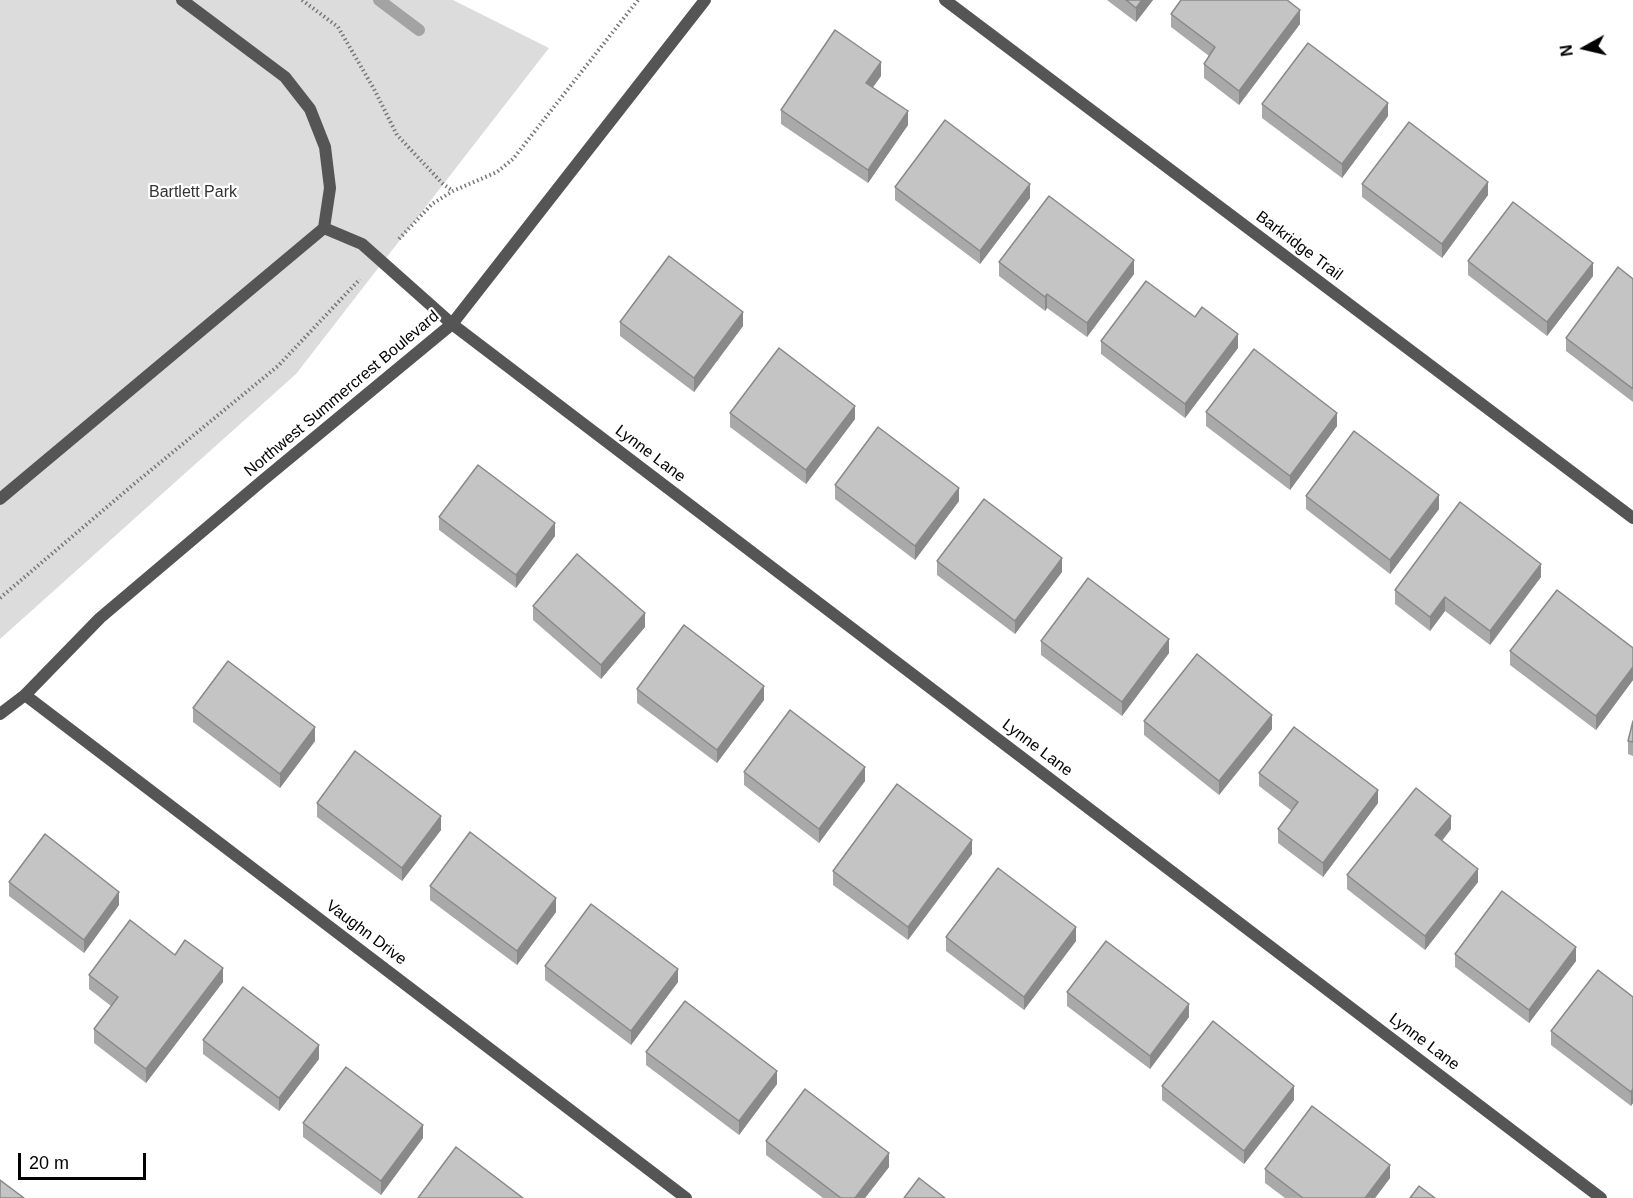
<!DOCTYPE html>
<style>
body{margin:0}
#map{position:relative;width:1633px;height:1198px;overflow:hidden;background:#fff;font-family:Arial,sans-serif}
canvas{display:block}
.north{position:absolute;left:1555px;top:18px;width:60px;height:60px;-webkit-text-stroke:4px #fff;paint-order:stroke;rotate:262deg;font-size:16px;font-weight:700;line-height:24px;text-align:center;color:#000}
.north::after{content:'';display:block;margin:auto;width:21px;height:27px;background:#000;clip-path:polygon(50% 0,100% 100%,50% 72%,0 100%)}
.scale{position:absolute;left:18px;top:1153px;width:128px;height:27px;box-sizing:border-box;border:3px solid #000;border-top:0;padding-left:8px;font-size:18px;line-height:21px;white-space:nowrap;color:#000;-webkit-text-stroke:4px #fff;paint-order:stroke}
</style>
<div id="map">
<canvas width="1633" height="1198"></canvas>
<div class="north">N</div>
<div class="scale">20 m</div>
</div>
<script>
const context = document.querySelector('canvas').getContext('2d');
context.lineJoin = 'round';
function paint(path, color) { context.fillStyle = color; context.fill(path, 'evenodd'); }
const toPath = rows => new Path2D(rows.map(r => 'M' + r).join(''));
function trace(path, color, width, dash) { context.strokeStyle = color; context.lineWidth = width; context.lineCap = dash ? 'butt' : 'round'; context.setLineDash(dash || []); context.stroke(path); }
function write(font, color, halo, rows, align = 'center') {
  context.font = font + ' Arial,sans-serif'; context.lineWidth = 4.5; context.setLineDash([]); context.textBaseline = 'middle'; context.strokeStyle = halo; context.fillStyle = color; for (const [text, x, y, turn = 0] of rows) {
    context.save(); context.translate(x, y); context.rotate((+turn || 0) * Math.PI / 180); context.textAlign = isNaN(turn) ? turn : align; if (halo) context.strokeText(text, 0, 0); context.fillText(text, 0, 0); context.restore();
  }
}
paint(toPath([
 [0,0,453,0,549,48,296,374,0,639]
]), '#dcdcdc');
trace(toPath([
 [379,0,419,30]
]), '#a3a3a3', 12);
trace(toPath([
 [302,0,338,27,374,89,397,135,443,184,453,191],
 [399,239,432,204,453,191,497,172,513,159,638,0],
 [0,598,134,484,278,366,360,279]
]), '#777', 4, [1.5, 3]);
trace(toPath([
 [324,228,362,244,452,324],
 [0,499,324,228,330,188,325,147,310,109,285,77,182,0]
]), '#555', 12);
trace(toPath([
 [945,0,1633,518],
 [452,324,1601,1198],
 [25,695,686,1198]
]), '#555', 12);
trace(toPath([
 [0,714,25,695,100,618,262,481,452,324,705,0]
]), '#555', 12);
paint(toPath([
 [1107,0,1153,0,1136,22],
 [1171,14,1300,24,1239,105,1204,78,1204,64,1209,56,1171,27],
 [881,76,873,87,908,125,868,183,781,124,781,110],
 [1262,104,1388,116,1342,178,1262,118],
 [1362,184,1488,195,1442,258,1362,197],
 [895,187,1030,198,980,264,895,200],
 [1468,261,1593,276,1547,336,1468,275],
 [999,262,1134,274,1087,337,1047,308,1045,311,999,276],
 [1633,279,1633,402,1566,351,1566,338],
 [1195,317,1238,348,1185,418,1101,354,1101,341],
 [620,322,743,326,694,392,620,336],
 [1206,412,1337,426,1290,490,1206,426],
 [730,413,855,419,806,484,730,427],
 [835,485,959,501,915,560,835,499],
 [1306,496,1439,509,1390,574,1306,509],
 [439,517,555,536,516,588,439,530],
 [937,561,1062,572,1015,634,937,575],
 [1541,577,1490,645,1445,611,1430,631,1395,604,1395,590],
 [533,606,645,627,601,679,533,620],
 [1041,641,1169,653,1122,716,1041,655],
 [1633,648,1633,680,1596,730,1510,665,1510,651],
 [637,689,764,700,717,763,637,703],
 [193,708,315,741,280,788,193,722],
 [1144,721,1272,729,1219,795,1144,735],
 [1633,721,1633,756,1628,754,1628,741],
 [744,772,865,781,819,843,744,785],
 [1259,773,1378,803,1323,877,1278,843,1278,829,1292,811,1259,786],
 [317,803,441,830,402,881,317,817],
 [1451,829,1442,841,1478,882,1425,950,1347,889,1347,875],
 [972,854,908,940,833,885,833,871],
 [9,882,119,905,84,953,9,896],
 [430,886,556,912,517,965,430,900],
 [946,937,1076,941,1024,1010,946,951],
 [1455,954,1576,961,1529,1023,1455,967],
 [175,955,223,982,146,1083,94,1043,94,1029,111,1006,89,989,89,975],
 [545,966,678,982,631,1045,545,980],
 [1067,992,1189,1017,1150,1069,1067,1006],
 [1633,997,1633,1103,1631,1106,1551,1045,1551,1031],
 [203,1040,319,1059,279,1111,203,1054],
 [646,1052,777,1084,739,1135,646,1065],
 [1162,1086,1294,1100,1244,1164,1162,1100],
 [303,1123,423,1138,381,1195,303,1137],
 [766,1141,889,1167,865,1198,823,1198,766,1155],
 [1265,1169,1390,1178,1375,1198,1285,1198,1265,1183]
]), '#a9a9a9');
paint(toPath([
 [1142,0,1153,0,1136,22,1136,8],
 [1300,10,1300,24,1239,105,1239,91],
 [881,62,881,76,866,97,866,83],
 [1388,103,1388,116,1342,178,1342,164],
 [908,111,908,125,868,183,868,170],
 [1488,182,1488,195,1442,258,1442,244],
 [1030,184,1030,198,980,264,980,251],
 [1134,260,1134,274,1087,337,1087,323],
 [1593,263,1593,276,1547,336,1547,322],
 [1047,294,1047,308,1045,311,1045,297],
 [743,312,743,326,694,392,694,378],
 [1238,334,1238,348,1185,418,1185,404],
 [855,406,855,419,806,484,806,470],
 [1337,413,1337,426,1290,490,1290,476],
 [959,488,959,501,915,560,915,546],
 [1439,495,1439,509,1390,574,1390,560],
 [555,523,555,536,516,588,516,575],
 [1062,558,1062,572,1015,634,1015,621],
 [1541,564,1541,577,1490,645,1490,631],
 [1445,597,1445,611,1430,631,1430,617],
 [645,613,645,627,601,679,601,665],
 [1169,639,1169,653,1122,716,1122,702],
 [1633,667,1633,680,1596,730,1596,716],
 [764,686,764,700,717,763,717,750],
 [1272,715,1272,729,1219,795,1219,781],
 [315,727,315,741,280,788,280,774],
 [865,767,865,781,819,843,819,829],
 [1378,790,1378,803,1323,877,1323,863],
 [441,816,441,830,402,881,402,868],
 [1451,816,1451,829,1435,849,1435,835],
 [972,840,972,854,908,940,908,927],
 [1478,869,1478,882,1425,950,1425,936],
 [119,892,119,905,84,953,84,940],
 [556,898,556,912,517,965,517,951],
 [1076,927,1076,941,1024,1010,1024,997],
 [1576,947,1576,961,1529,1023,1529,1010],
 [223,968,223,982,146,1083,146,1069],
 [678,969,678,982,631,1045,631,1031],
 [1189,1004,1189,1017,1150,1069,1150,1056],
 [319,1045,319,1059,279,1111,279,1098],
 [777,1071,777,1084,739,1135,739,1121],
 [1294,1086,1294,1100,1244,1164,1244,1151],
 [1633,1089,1633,1103,1631,1106,1631,1092],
 [423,1125,423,1138,381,1195,381,1181],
 [889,1153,889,1167,865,1198,855,1198],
 [1390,1165,1390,1178,1375,1198,1365,1198]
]), '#898989');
const building = toPath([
 [1126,0,1142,0,1136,8,1126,0],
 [1181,0,1287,0,1300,10,1239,91,1204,64,1215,47,1171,14,1181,0],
 [835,30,881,62,866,83,908,111,868,170,781,110,835,30],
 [1308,43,1388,103,1342,164,1262,104,1308,43],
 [945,120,1030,184,980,251,895,187,945,120],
 [1409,122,1488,182,1442,244,1362,184,1409,122],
 [1049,196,1134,260,1087,323,1047,294,1045,297,999,262,1049,196],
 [1513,202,1593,263,1547,322,1468,261,1513,202],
 [669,256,743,312,694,378,620,322,669,256],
 [1618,267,1633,279,1633,389,1566,338,1618,267],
 [1146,281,1195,317,1202,307,1238,334,1185,404,1101,341,1146,281],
 [779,348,855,406,806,470,730,413,779,348],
 [1254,349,1337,413,1290,476,1206,412,1254,349],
 [878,427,959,488,915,546,835,485,878,427],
 [1354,431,1439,495,1390,560,1306,496,1354,431],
 [478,465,555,523,516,575,439,517,478,465],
 [984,499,1062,558,1015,621,937,561,984,499],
 [1460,502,1541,564,1490,631,1445,597,1430,617,1395,590,1460,502],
 [577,554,645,613,601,665,533,606,577,554],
 [1088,578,1169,639,1122,702,1041,641,1088,578],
 [1557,590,1633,648,1633,667,1596,716,1510,651,1557,590],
 [684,625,764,686,717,750,637,689,684,625],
 [1197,654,1272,715,1219,781,1144,721,1197,654],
 [228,661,315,727,280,774,193,708,228,661],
 [790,710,865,767,819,829,744,772,790,710],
 [1633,721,1633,742,1628,741,1633,721],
 [1294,727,1378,790,1323,863,1278,829,1298,802,1259,773,1294,727],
 [355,751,441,816,402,868,317,803,355,751],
 [897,784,972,840,908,927,833,871,897,784],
 [1416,788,1451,816,1435,835,1478,869,1425,936,1347,875,1416,788],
 [470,832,556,898,517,951,430,886,470,832],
 [45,834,119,892,84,940,9,882,45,834],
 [998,868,1076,927,1024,997,946,937,998,868],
 [1502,891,1576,947,1529,1010,1455,954,1502,891],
 [591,904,678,969,631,1031,545,966,591,904],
 [130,920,175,955,185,940,223,968,146,1069,94,1029,118,997,89,975,130,920],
 [1106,941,1189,1004,1150,1056,1067,992,1106,941],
 [1598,970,1633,997,1633,1089,1631,1092,1551,1031,1598,970],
 [243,987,319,1045,279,1098,203,1040,243,987],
 [685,1001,777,1071,739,1121,646,1052,685,1001],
 [1213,1021,1294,1086,1244,1151,1162,1086,1213,1021],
 [346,1067,423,1125,381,1181,303,1123,346,1067],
 [805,1089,889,1153,855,1198,841,1198,766,1141,805,1089],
 [1312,1106,1390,1165,1365,1198,1303,1198,1265,1169,1312,1106],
 [456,1147,523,1198,418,1198,456,1147],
 [919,1178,945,1198,904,1198,919,1178],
 [0,1180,24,1198,0,1198,0,1180],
 [1419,1186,1435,1198,1410,1198,1419,1186]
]);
paint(building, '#c4c4c4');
trace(building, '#898989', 1.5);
write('16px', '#333', '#fff', [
 ["Bartlett Park",193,193]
]);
write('16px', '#000', '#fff', [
 ["Barkridge Trail",1299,246,37],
 ["Northwest Summercrest Boulevard",342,394,-40],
 ["Lynne Lane",650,454,37],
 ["Lynne Lane",1037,748,37],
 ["Vaughn Drive",366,933,37],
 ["Lynne Lane",1424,1042,37]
]);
</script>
